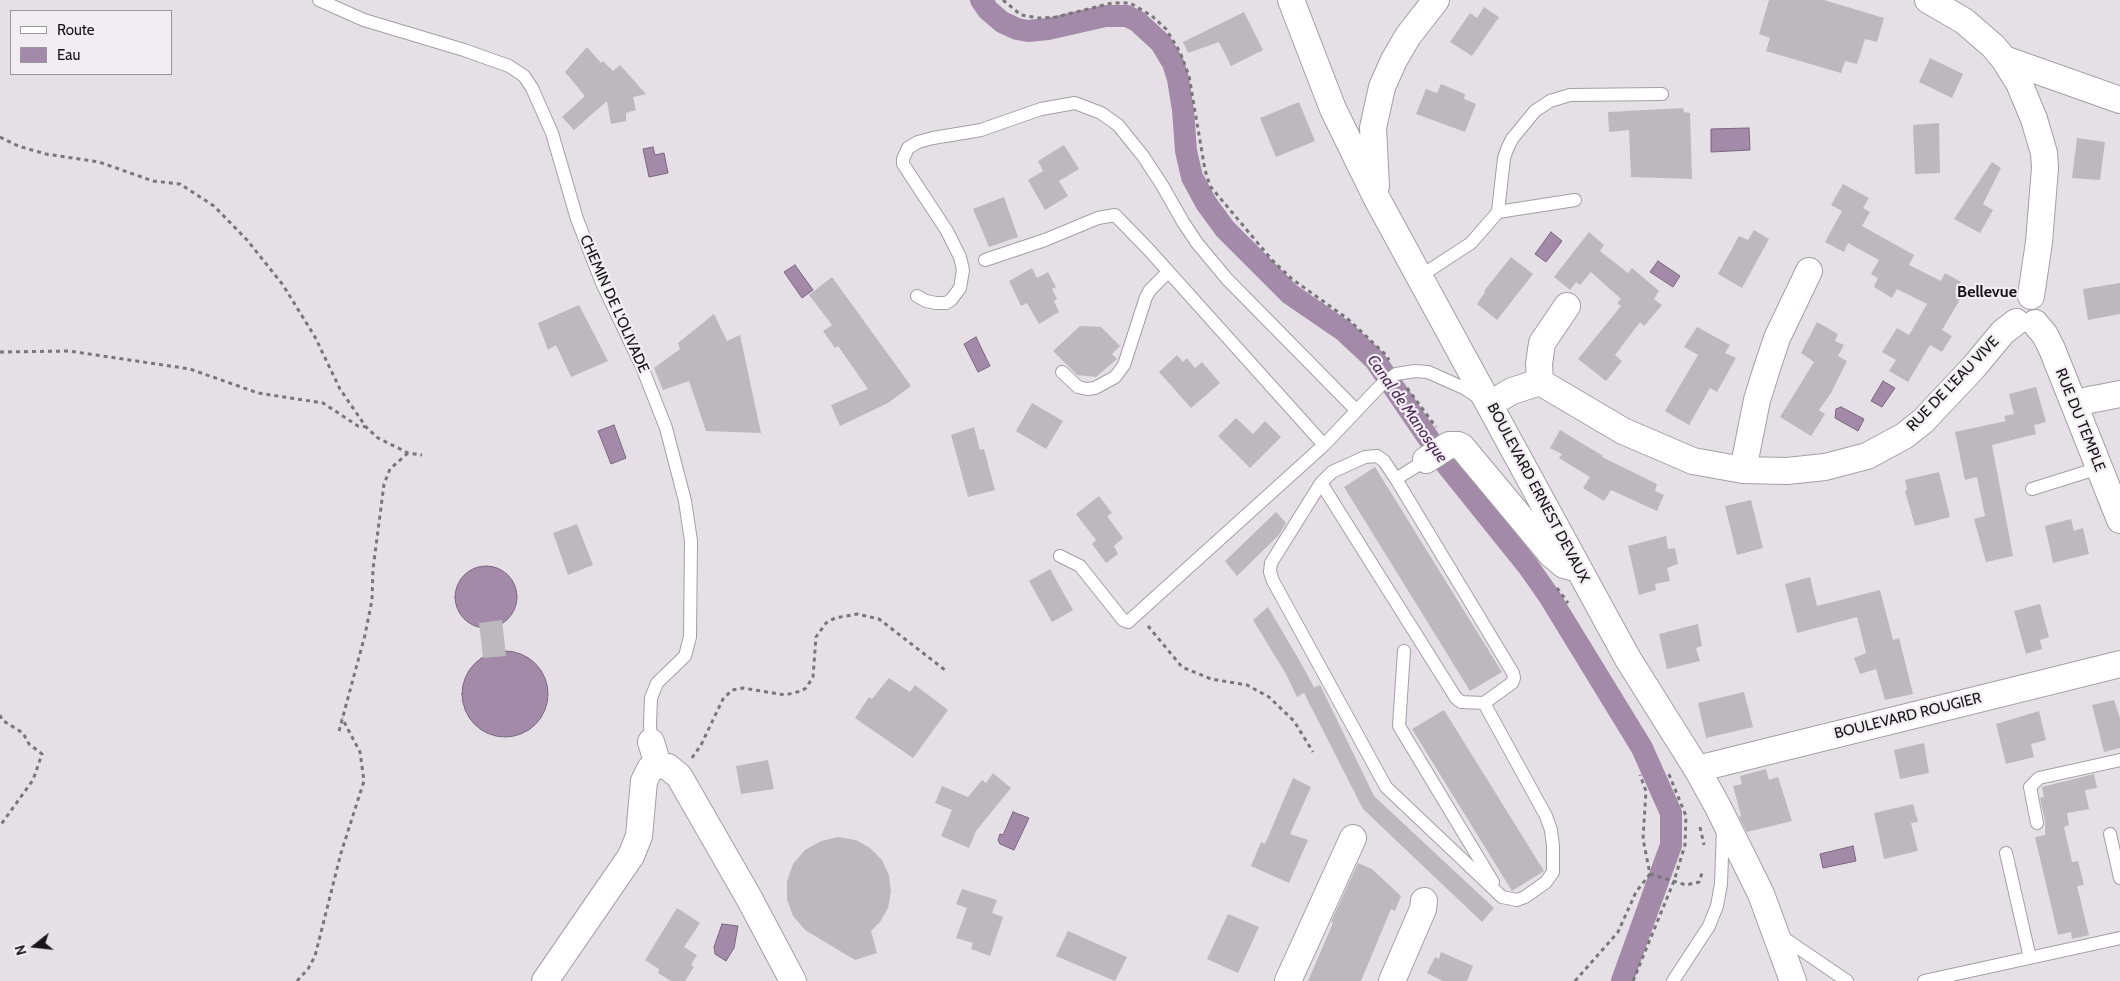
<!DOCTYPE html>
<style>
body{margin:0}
#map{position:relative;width:2120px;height:981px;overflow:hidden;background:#e5e0e6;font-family:Cabin,sans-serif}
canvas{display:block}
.legend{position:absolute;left:10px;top:10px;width:162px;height:65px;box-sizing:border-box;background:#f2edf3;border:1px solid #9a969b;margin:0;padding:6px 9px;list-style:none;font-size:15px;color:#161416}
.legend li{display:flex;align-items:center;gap:10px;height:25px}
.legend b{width:25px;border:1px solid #9a969b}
.north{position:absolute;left:10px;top:921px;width:50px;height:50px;-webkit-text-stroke:4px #f2edf3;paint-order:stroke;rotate:254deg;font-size:14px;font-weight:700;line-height:20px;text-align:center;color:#161416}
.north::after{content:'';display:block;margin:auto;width:18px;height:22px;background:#161416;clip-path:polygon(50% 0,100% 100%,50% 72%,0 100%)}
</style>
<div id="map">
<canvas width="2120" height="981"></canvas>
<ul class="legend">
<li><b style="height:6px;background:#fff"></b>Route</li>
<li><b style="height:14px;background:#a38aa9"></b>Eau</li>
</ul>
<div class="north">N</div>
</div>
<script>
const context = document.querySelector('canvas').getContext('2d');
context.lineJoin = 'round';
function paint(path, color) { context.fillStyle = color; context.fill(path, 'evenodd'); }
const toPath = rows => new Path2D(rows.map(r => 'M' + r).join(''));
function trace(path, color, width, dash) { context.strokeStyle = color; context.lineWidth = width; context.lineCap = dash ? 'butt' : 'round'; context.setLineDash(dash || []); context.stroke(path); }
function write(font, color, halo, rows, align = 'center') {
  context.font = font + ' Cabin,sans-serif'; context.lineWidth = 4.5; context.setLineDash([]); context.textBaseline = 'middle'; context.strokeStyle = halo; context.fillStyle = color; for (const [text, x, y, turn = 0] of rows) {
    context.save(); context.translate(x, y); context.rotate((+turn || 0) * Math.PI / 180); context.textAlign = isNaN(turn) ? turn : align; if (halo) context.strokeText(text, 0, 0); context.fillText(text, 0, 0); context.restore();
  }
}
const water = toPath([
 [1749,128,1750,150,1711,152,1711,129,1749,128],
 [653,147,655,155,664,153,668,173,649,177,643,149,653,147],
 [1551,232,1562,241,1546,262,1535,254,1551,232],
 [1658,261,1680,276,1673,287,1650,272,1658,261],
 [795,265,813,290,802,298,784,272,795,265],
 [976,337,990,366,978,372,964,344,976,337],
 [1883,381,1895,388,1882,407,1871,401,1883,381],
 [1841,407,1864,419,1858,431,1835,418,1836,409,1841,407],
 [614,425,626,458,611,464,598,431,614,425],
 '455 597a31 31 0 1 1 62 0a31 31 0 1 1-62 0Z',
 '462 694a43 43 0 1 1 86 0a43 43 0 1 1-86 0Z',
 [1013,812,1029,818,1014,850,1000,844,998,840,1000,834,1003,835,1013,812],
 [1853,846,1856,861,1823,868,1820,854,1853,846],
 [722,924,738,926,734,948,726,961,715,954,714,947,722,924]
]);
paint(water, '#a38aa9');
trace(water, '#79677d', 1);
trace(toPath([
 [981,0,988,10,1002,22,1017,29,1028,31,1048,29,1105,16,1127,16,1137,21,1161,43,1173,63,1178,79,1183,110,1186,151,1192,177,1206,203,1225,229,1290,294,1344,331,1375,360,1446,464,1528,566,1549,596,1642,748,1671,813,1671,845,1622,981]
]), '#a38aa9', 22);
paint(toPath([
 [1769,0,1824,0,1884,18,1877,42,1865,39,1857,64,1845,61,1841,73,1766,51,1770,38,1759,34],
 [1484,7,1499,17,1472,56,1450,42,1470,13,1477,18],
 [1244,12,1263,50,1231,66,1219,42,1188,53,1183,42],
 [587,47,601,63,603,61,613,71,620,65,646,94,633,97,636,110,626,113,626,121,611,124,607,101,574,130,562,117,585,96,565,72],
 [1930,58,1963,74,1952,98,1919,82],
 [1441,84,1465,94,1464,99,1476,104,1465,132,1416,114,1426,89,1437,93],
 [1299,102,1315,141,1276,157,1260,118],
 [1683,108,1684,112,1690,113,1692,179,1631,177,1629,130,1609,132,1608,112],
 [1939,123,1940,173,1915,174,1913,125],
 [2077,138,2105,142,2100,180,2072,178],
 [1064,145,1079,169,1059,181,1068,196,1045,210,1028,180,1043,171,1038,161],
 [1992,162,2001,168,1983,204,1993,210,1980,233,1954,219],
 [1843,184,1869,198,1863,208,1870,212,1862,226,1914,255,1909,265,1941,281,1945,273,1961,282,1955,292,1962,296,1942,330,1952,336,1942,352,1930,345,1908,382,1889,371,1896,360,1882,352,1897,328,1909,335,1927,304,1897,289,1892,298,1874,287,1878,278,1871,274,1879,260,1848,243,1844,252,1825,242,1842,211,1831,205],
 [1004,197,1018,237,989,247,973,209],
 [1754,230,1769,239,1742,288,1718,274,1739,236,1748,240],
 [1589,232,1604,245,1600,251,1628,273,1632,268,1659,291,1654,299,1662,305,1644,326,1640,322,1615,355,1622,361,1606,381,1578,359,1621,306,1617,303,1621,299,1591,272,1580,285,1576,282,1570,290,1554,277],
 [1511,257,1533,274,1497,320,1477,304,1485,292,1484,291],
 [1032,268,1037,278,1048,272,1056,287,1052,289,1057,299,1054,301,1059,312,1039,324,1027,303,1021,306,1009,281],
 [832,277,911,386,888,403,840,426,831,405,868,389,838,346,835,348,823,331,832,325,809,295],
 [2120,283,2120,314,2088,320,2083,289],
 [579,305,608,361,571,377,556,345,548,350,538,323],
 [714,314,727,341,740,335,761,433,706,431,689,381,663,390,654,368,680,349,678,343],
 [1817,322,1838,334,1835,341,1844,345,1838,356,1847,361,1831,393,1819,410,1825,414,1811,436,1780,417,1814,362,1801,353],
 [1080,326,1101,327,1120,346,1112,354,1117,359,1096,377,1077,375,1053,351],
 [1697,327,1730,345,1725,353,1736,358,1717,392,1710,388,1689,425,1665,411,1698,355,1684,347],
 [1177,355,1183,362,1187,358,1195,368,1202,362,1220,383,1191,408,1159,372],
 [2036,387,2046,422,2034,425,2036,434,1992,445,2013,556,1986,562,1974,519,1985,516,1977,477,1965,480,1955,432,2006,421,2004,416,2014,414,2009,394],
 [1032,403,1063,421,1046,449,1016,431],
 [1236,418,1253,434,1265,421,1281,437,1250,468,1218,436],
 [974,427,980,450,984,449,995,490,968,497,951,435],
 [1560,430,1603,456,1602,457,1657,484,1655,491,1664,495,1657,511,1611,490,1604,501,1583,488,1590,477,1559,458,1562,454,1550,448],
 [1375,467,1502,672,1470,691,1344,487],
 [1939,472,1950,517,1915,526,1905,491,1907,490,1905,480],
 [1099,496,1112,513,1107,516,1123,538,1114,546,1118,554,1106,563,1092,544,1096,540,1076,514],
 [1751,500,1763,548,1737,555,1725,506],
 [1276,512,1286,523,1279,535,1237,576,1225,561],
 [2071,519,2074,531,2083,528,2089,554,2053,563,2045,526],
 [577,524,593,565,568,575,553,533],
 [1666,536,1668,549,1675,548,1678,564,1667,568,1670,581,1655,584,1656,590,1639,595,1628,546],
 [1050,569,1073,610,1052,622,1029,581],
 [1810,577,1817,606,1880,590,1893,640,1899,638,1913,694,1885,700,1876,669,1860,674,1854,658,1866,653,1857,617,1797,633,1785,584],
 [2040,604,2049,637,2040,640,2042,649,2026,654,2014,611],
 [1268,607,1302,665,1314,687,1312,688,1320,685,1374,796,1494,908,1482,922,1363,809,1304,693,1297,697,1286,674,1253,620],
 [502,620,506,656,483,658,479,623],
 [1698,624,1702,646,1696,648,1700,661,1667,669,1659,634],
 [889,678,910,692,915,685,948,710,913,758,855,718,869,697,872,699],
 [1744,692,1753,727,1706,738,1698,703],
 [2114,700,2120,718,2120,748,2104,752,2092,705],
 [1444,710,1544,871,1512,891,1412,729],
 [2039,711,2046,740,2031,744,2034,757,2006,764,1996,724],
 [1924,743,1929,773,1900,779,1894,750],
 [768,760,774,789,741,794,736,766],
 [1766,769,1769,780,1778,777,1792,821,1747,832,1739,817,1741,816,1733,786,1742,784,1740,776],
 [993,773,1011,788,976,831,969,848,941,836,952,810,935,803,942,786,968,797,982,780,986,783],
 [2094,774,2097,788,2085,790,2089,809,2067,813,2069,825,2064,827,2072,862,2078,861,2084,885,2077,886,2089,935,2072,939,2071,932,2058,935,2035,837,2045,835,2045,821,2040,798,2044,797,2042,787],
 [1293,778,1311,787,1290,834,1308,840,1289,883,1251,866,1261,842,1265,844],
 [1913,804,1918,822,1911,823,1918,851,1884,859,1874,813],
 [838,837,856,840,870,848,882,860,889,875,891,891,888,908,880,922,871,931,877,953,855,960,805,930,793,916,787,899,787,881,793,864,805,850,821,841],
 [1358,863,1372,869,1401,896,1395,911,1391,909,1361,981,1308,981,1333,923,1331,922],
 [962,889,997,900,992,913,1003,917,990,956,971,949,973,943,956,938,967,908,956,904],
 [677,908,700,923,684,947,697,955,691,965,694,967,685,981,671,981,658,973,659,969,645,960],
 [1228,914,1259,927,1238,973,1207,959],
 [1068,931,1127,957,1115,981,1056,956],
 [1441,952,1473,966,1467,981,1443,981,1427,973,1435,957,1439,959]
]), '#bdb8be');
const lane = toPath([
 [319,0,364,20,464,50,509,66,524,76,532,88,552,133,577,219,602,283,642,367,666,428,685,501,691,541,690,637,685,656,657,683,651,698,650,724,651,742],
 [1498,212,1575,200],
 [985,260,1045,240,1098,218,1115,215,1149,250,1324,445],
 [1419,277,1471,243,1498,212,1504,158,1508,147,1512,139,1535,111,1550,101,1570,95,1662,94],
 [917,296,926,301,936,303,946,303,951,300,960,288,963,270,960,257,947,231,903,164,903,159,908,148,918,142,933,138,981,130,1041,109,1075,103,1101,113,1118,125,1143,156,1162,185,1183,222,1197,243,1227,279,1356,410],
 [1062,372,1078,387,1087,389,1095,388,1115,377,1124,365,1146,297,1150,290,1168,272],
 [1396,479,1384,461,1377,456,1365,457,1332,472,1321,483,1271,563,1270,572,1273,581,1386,787,1502,897,1517,900,1525,897,1546,882,1553,872,1553,846,1551,830,1546,816,1484,703,1512,683,1514,678,1513,673,1396,479,1426,460],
 [1321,483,1456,698,1461,702,1484,703],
 [2032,489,2099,468],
 [1060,556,1080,566,1123,620,1128,622,1324,445,1380,386,1396,374,1415,371,1428,372,1464,388,1479,398],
 [1404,651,1399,726,1493,882],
 [2037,823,2030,787,2039,778,2120,760],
 [2110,834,2120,878],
 [2006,853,2030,958],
 [1781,936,1847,981],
 [1673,981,1709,926,1717,906,1721,884,1723,828],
 [1924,981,2120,938]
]);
const street = toPath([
 [1291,0,1333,109,1377,199,1628,659,1697,769,1718,807,1761,894,1793,981],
 [1928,0,1964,21,1993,46,2004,59,2019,83,2034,119,2044,153,2045,168,2039,242,2031,296],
 [2004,59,2120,100],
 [1376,186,1373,128,1382,87,1394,60,1408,36,1436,0],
 [2035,323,2045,335,2052,349,2120,520],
 [1540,382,1539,364,1542,343,1567,306],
 [2074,403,2120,394],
 [1490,404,1512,391,1540,382,1623,431,1693,461,1743,470,1787,471,1825,467,1867,456,1904,436,1923,421,1973,368,2003,332,2016,322],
 [1426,460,1449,445,1458,445,1462,447,1551,554,1564,565,1575,568],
 [1743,470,1757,400,1767,368,1777,338,1809,271],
 [651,742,658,765],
 [1697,769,2120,664],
 [545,981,631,856,639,836,644,781,650,769,658,765,668,767,679,776,749,898,793,981],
 [1288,981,1353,838],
 [1392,981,1423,909,1424,901]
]);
trace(lane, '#a49fa5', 14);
trace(street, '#a49fa5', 28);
trace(toPath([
 [1003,0,1021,15,1039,18,1056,17,1112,3,1130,3,1152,16,1166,29,1180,52,1189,76,1205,170,1210,186,1272,260,1292,279,1348,319,1386,355,1389,360],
 [0,137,18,146,46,154,99,162,153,181,180,184,214,206,247,240,283,285,315,337,340,389,366,427,378,438,408,453,422,455],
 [0,352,69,351,190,369,258,393,323,403,358,426,366,427],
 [1407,388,1436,427],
 [1557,588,1568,603],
 [1148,626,1182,667,1211,679,1247,685,1269,697,1294,721,1313,752],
 [0,715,2,720,23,733,29,744,42,754,33,780,0,826],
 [339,731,365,635,372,600,373,569,384,484,390,469,408,453],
 [692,758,701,745,723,699,732,690,743,688,785,695,801,691,806,688,813,677,816,637,826,623,835,618,857,614,879,619,945,670],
 [1700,827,1704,845],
 [1650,874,1686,885,1699,882,1703,870],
 [297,981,308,969,315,956,341,853,364,781,360,752,342,718],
 [1575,981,1618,932,1636,892,1650,874,1643,839,1646,791,1640,775],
 [1633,981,1674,881,1685,845,1686,816,1668,772]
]), '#79767a', 3, [4, 4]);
trace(lane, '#fff', 12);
trace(street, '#fff', 26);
write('15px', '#161416', '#f2edf3', [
 ["CHEMIN DE L'OLIVADE",614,304,66],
 ["RUE DE L'EAU VIVE",1953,384,-46],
 ["RUE DU TEMPLE",2080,420,68],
 ["BOULEVARD ERNEST DEVAUX",1538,493,62],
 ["BOULEVARD ROUGIER",1908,716,-14]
]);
write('bold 16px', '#161416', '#f2edf3', [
 ["Bellevue",1987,292]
]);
write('italic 16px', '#4e2c57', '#f2edf3', [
 ["Canal de Manosque",1407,409,55]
]);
</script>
